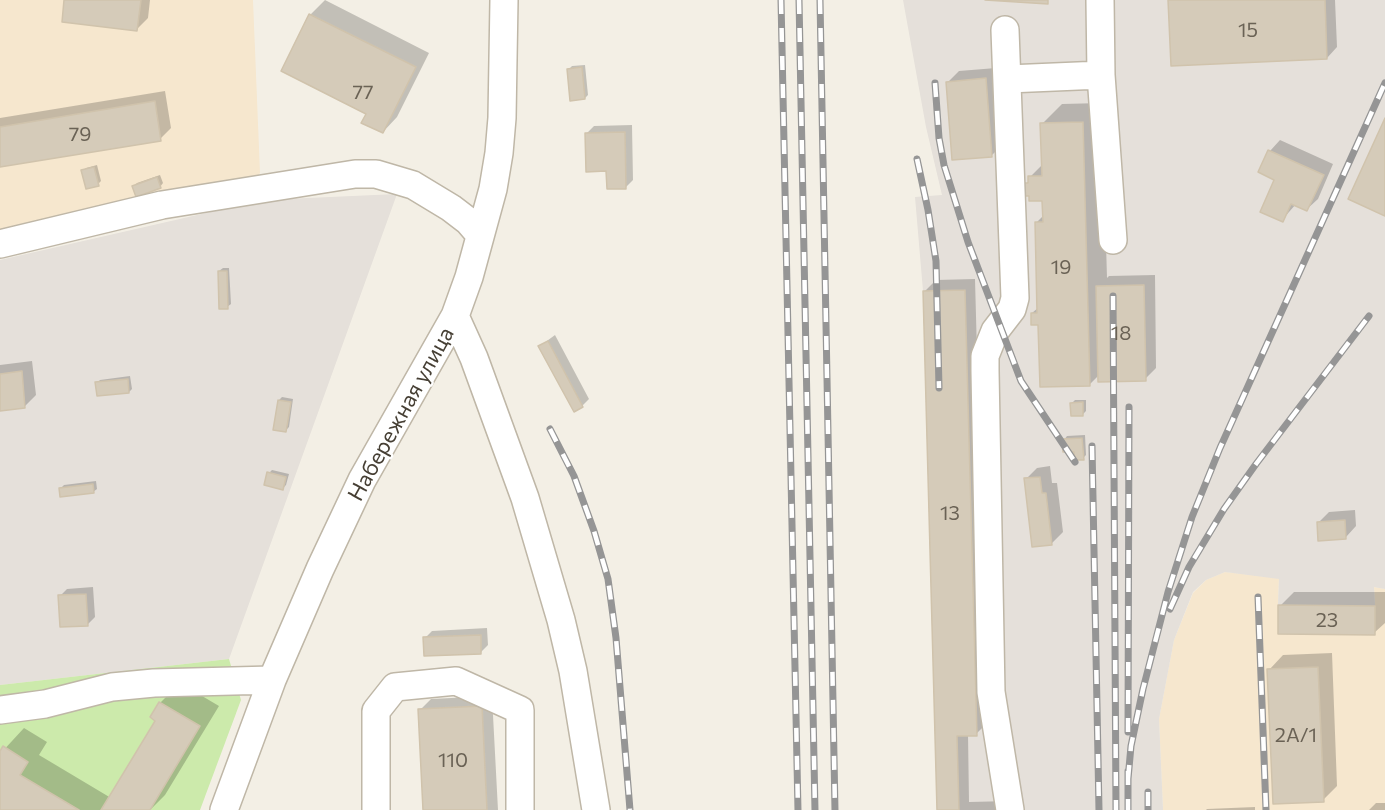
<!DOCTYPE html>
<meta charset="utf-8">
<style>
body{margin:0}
canvas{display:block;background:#f3efe5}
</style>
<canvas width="1385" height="810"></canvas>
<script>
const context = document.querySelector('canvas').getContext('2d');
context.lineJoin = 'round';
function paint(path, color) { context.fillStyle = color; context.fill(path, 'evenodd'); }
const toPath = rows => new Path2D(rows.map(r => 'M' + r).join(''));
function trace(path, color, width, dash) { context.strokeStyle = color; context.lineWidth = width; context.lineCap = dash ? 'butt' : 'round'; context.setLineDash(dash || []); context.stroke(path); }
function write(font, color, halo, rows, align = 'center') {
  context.font = font + ' Commissioner,sans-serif'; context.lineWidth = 4.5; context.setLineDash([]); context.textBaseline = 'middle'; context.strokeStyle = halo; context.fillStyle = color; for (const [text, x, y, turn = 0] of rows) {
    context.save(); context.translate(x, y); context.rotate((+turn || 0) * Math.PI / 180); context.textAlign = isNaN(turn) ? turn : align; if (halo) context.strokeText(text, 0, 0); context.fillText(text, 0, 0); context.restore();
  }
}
paint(toPath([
 [0,0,253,0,260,173,257,177,0,234],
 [1225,572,1279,578,1278,605,1375,605,1374,587,1385,589,1385,810,1163,810,1159,719,1174,640,1193,593,1206,580]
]), '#f6e7ce');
paint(toPath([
 [903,0,1385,0,1385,589,1374,587,1375,606,1278,605,1279,579,1225,572,1206,580,1193,592,1174,640,1159,719,1163,810,937,810,923,291,915,197,942,195,926,127],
 [397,194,229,659,0,685,0,260,263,200]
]), '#e5e0da');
paint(toPath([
 [229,659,241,700,200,810,0,810,0,685]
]), '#cceaab');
paint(toPath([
 [66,0,150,0,148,18,137,29],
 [325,0,429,53,397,117,383,132,368,113,283,70,310,15],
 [1169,0,1335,0,1337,47,1327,58],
 [585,65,588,95,585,98,569,69,572,66],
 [996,68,1003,144,992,155,948,82,959,71],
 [165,91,171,128,160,139,0,166,0,118],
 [1102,103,1107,278,1109,276,1155,275,1156,368,1145,379,1099,375,1089,385,1032,313,1039,307,1036,223,1044,215,1044,199,1026,184,1030,180,1030,177,1043,164,1042,124,1062,104],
 [632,125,633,180,626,187,608,170,587,133,594,126],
 [1280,140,1333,164,1318,199,1307,209,1296,204,1282,220,1276,179,1270,151],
 [97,165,101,181,98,184,83,171,86,168],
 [160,175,163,183,160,187,134,186,137,183],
 [223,268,229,268,231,304,227,307,219,271],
 [975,279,987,723,976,734,968,734,969,802,1010,801,1010,810,939,810,925,291,936,280],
 [555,335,589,399,582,406,540,346],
 [32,361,36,395,25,406,0,409,0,365],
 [130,376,132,389,129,392,97,383,100,380],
 [282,397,293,399,289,427,286,430,279,400],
 [1075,400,1086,400,1086,411,1083,414,1072,403],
 [1085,435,1086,455,1083,458,1064,440,1067,436],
 [1050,466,1052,483,1057,483,1063,532,1052,543,1026,479,1037,468],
 [272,470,289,474,286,485,283,488,269,473],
 [96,481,97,489,93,492,61,488,64,485],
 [1355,510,1356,526,1346,537,1318,523,1329,512],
 [93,587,95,617,88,624,60,596,67,589],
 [1294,592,1385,592,1385,623,1374,633,1280,606],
 [487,628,488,645,481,652,425,638,432,631],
 [1332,653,1337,786,1323,800,1269,670,1283,655],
 [180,683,219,706,165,795,150,810,0,810,0,754,24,728,47,742,39,755,111,798,157,720,152,717,160,703],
 [492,696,498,810,424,810,420,710,431,699],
 [1376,803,1385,803,1385,810,1369,810],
 [1255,807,1255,810,1206,810,1207,809]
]), '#0003');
const building = toPath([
 [64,0,141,0,137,31,62,22,64,0],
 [985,0,1048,0,1048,4,985,0],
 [1168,0,1325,0,1327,59,1171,66,1168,0],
 [309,14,416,67,383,133,361,123,366,114,281,71,309,14],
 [582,67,585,99,570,101,567,69,582,67],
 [986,78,992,157,952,160,946,82,986,78],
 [155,101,161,141,0,167,0,127,155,101],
 [1385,118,1385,216,1348,199,1385,118],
 [1083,122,1090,386,1040,387,1038,325,1031,325,1031,313,1037,313,1035,222,1043,222,1042,201,1029,201,1029,196,1024,196,1024,183,1028,183,1028,176,1042,176,1040,123,1083,122],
 [625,132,626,189,607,189,606,171,586,172,585,133,625,132],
 [1268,150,1324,175,1307,211,1291,204,1283,222,1260,212,1274,180,1258,172,1268,150],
 [94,167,99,186,86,189,81,170,94,167],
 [157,177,161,188,136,197,132,186,157,177],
 [218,271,227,271,228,309,219,309,218,271],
 [1144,285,1146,381,1098,382,1096,286,1144,285],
 [965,290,977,736,957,736,959,810,937,810,923,291,965,290],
 [548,341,583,407,574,412,538,346,548,341],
 [22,371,25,408,0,411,0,374,22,371],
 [128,379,129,393,97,396,95,382,128,379],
 [278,400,291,402,286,432,273,430,278,400],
 [1083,402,1083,416,1071,416,1070,403,1083,402],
 [1082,438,1084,460,1074,460,1074,452,1063,452,1062,439,1082,438],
 [267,472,286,477,283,490,264,485,267,472],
 [1040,477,1042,493,1046,493,1052,545,1032,547,1024,478,1040,477],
 [93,484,94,493,60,497,59,488,93,484],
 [1345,520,1346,539,1318,541,1317,522,1345,520],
 [86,594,88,626,60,627,58,595,86,594],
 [1278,605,1375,606,1375,635,1278,634,1278,605],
 [481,635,481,654,424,656,423,637,481,635],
 [1318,667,1324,802,1273,804,1267,669,1318,667],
 [159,702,200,726,150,810,101,810,155,721,150,717,159,702],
 [482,706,487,810,423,810,418,709,482,706],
 [3,746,28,762,20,775,79,810,0,810,0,751,3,746]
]);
paint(building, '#d5cbb9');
trace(building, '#d0c3ac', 1.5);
const minor = toPath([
 [1100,0,1101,75,1113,240],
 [1005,30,1015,298,1012,309,995,331,985,356,985,371,991,692,1010,810],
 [1008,79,1101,75],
 [0,244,162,205,355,174,376,174,413,185,451,208,468,221,480,235],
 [455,316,474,358,525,498,561,620,573,671,596,810],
 [0,710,45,704,112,687,154,683,272,680],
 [224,810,272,680,320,569,362,480,455,316,469,277,493,189,499,153,502,118,504,0],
 [376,810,376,711,395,687,456,681,520,710,520,810]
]);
trace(minor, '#bfb7a7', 30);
trace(minor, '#fff', 27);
const rail = toPath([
 [781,0,798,810],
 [799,0,815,810],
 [820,0,835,810],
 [935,83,939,138,944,165,968,242,1021,381,1075,462],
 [917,159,928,210,936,261,939,388],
 [1113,296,1116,810],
 [550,429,574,476,594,531,608,579,616,638,630,810],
 [1092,446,1099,810],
 [1258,597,1266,810],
 [1170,609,1189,567,1224,509,1256,464,1369,316],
 [1128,732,1129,407],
 [1128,771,1128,810],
 [1128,779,1131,746,1143,689,1168,592,1192,517,1220,448,1385,83],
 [1148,792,1148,810]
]);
trace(rail, '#959595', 7);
trace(rail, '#fff', 4.5, [14]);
write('20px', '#6a6255', null, [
 ["15",1248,30],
 ["77",363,92],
 ["79",80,134],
 ["19",1061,267],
 ["18",1121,333],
 ["13",950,513],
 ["23",1327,620],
 ["2А/1",1296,735],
 ["110",453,760]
]);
write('22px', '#463f34', '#fff', [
 ["Набережная улица",401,414,-61]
]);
</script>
